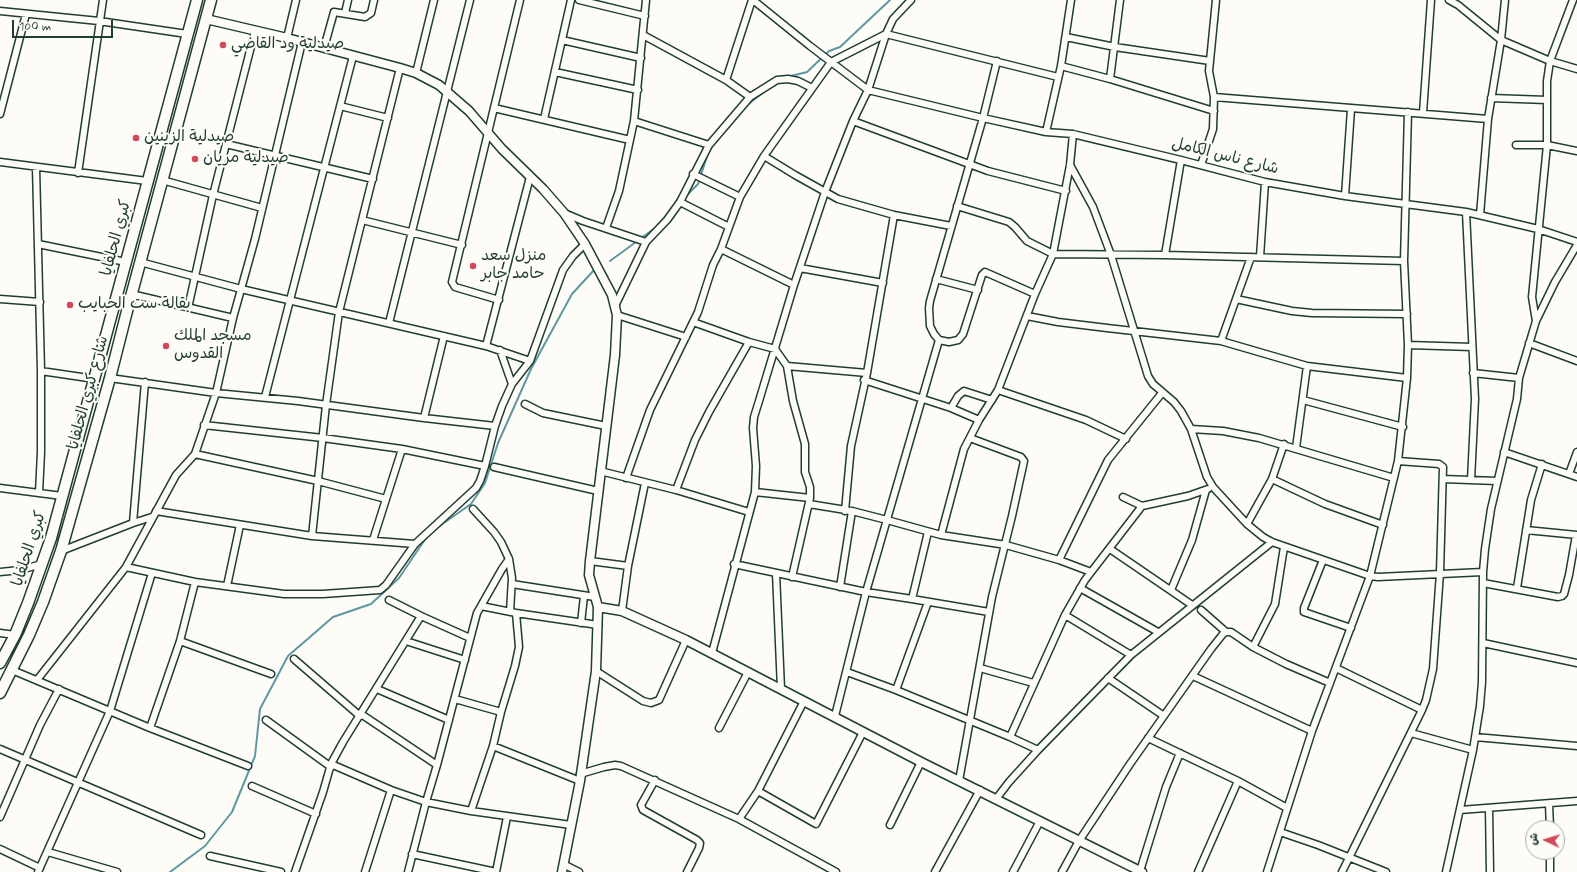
<!DOCTYPE html>
<meta charset="utf-8">
<style>
body{margin:0}
#map{position:relative;width:1577px;height:872px;overflow:hidden;background:#fdfcf7;font-family:Mynerve,"Playpen Sans Arabic",sans-serif}
canvas{display:block}
.north{position:absolute;left:1525px;top:820px;width:40px;height:40px;box-sizing:border-box;background:#fdfcf7;border:1px solid #a4b0a9;border-radius:50%;rotate:274deg;font-size:11px;font-weight:700;line-height:16px;text-align:center;color:#1f3d34}
.north::after{content:'';display:block;margin:auto;width:14px;height:18px;background:#d1495b;clip-path:polygon(50% 0,100% 100%,50% 72%,0 100%)}
.scale{position:absolute;left:12px;top:20px;width:101px;height:18px;box-sizing:border-box;border:2px solid #1f3d34;border-top:0;padding-left:5px;font-size:12px;line-height:14px;white-space:nowrap;color:#1f3d34;-webkit-text-stroke:3px #fdfcf7;paint-order:stroke}
</style>
<div id="map">
<canvas width="1577" height="872"></canvas>
<div class="north">ش</div>
<div class="scale">100 m</div>
</div>
<script>
const context = document.querySelector('canvas').getContext('2d');
context.lineJoin = 'round';
const toPath = rows => new Path2D(rows.map(r => 'M' + r).join(''));
function trace(path, color, width, dash) { context.strokeStyle = color; context.lineWidth = width; context.lineCap = dash ? 'butt' : 'round'; context.setLineDash(dash || []); context.stroke(path); }
function write(font, color, halo, rows, align = 'center') {
  context.font = font + ' Mynerve,"Playpen Sans Arabic",sans-serif'; context.lineWidth = 4; context.setLineDash([]); context.textBaseline = 'middle'; context.strokeStyle = halo; context.fillStyle = color; for (const [text, x, y, turn = 0] of rows) {
    context.save(); context.translate(x, y); context.rotate((+turn || 0) * Math.PI / 180); context.textAlign = isNaN(turn) ? turn : align; if (halo) context.strokeText(text, 0, 0); context.fillText(text, 0, 0); context.restore();
  }
}
trace(toPath([
 [787,77,807,72,829,51,840,47,890,0],
 [746,106,765,91],
 [685,197,698,184,709,150],
 [610,261,655,228,665,217],
 [438,527,471,504,485,483,498,443,531,369,572,294,595,269],
 [170,872,205,846,232,812,255,756,260,709,288,656,333,617,371,604,399,578,428,535]
]), '#5e999f', 2);
const minor = toPath([
 [579,0,645,16],
 [753,0,810,46,868,90,983,118,1046,132,1073,134,1181,160,1265,182,1345,196,1466,212,1538,229,1577,242],
 [1449,0,1458,5,1501,40,1550,61,1577,69],
 [0,11,99,21,187,34],
 [345,13,348,0],
 [643,35,726,80,750,97],
 [1066,37,1115,47,1210,61],
 [287,38,296,0],
 [562,40,641,58],
 [324,48,334,12,365,17,371,13,374,0],
 [997,61,983,118,930,301,929,308,930,326,934,334,939,340,949,342,958,340,963,334,982,275,985,272,1035,294],
 [1061,66,1110,79,1214,111],
 [555,72,638,90],
 [416,73,434,0],
 [1110,79,1120,0],
 [726,80,752,0],
 [1214,97,1488,119],
 [1491,98,1547,100],
 [340,106,388,118],
 [494,108,630,140],
 [1423,113,1431,0],
 [0,114,26,14],
 [544,119,571,0],
 [634,121,709,145],
 [853,121,988,171,1066,191],
 [1046,132,1061,66,1071,0],
 [226,144,373,179],
 [1516,145,1547,145,1577,151],
 [764,156,795,175,838,199,894,215,951,226],
 [0,162,147,181],
 [1070,165,1093,207,1111,255,1148,376,1153,384,1174,402,1181,411,1191,429,1207,477,1213,487,1247,524,1263,537,1272,542,1370,576,1378,577,1483,572],
 [1201,165,1213,129,1214,97,1209,71,1216,0],
 [36,167,41,371,41,452,39,493,62,496],
 [78,173,103,0],
 [693,174,740,197],
 [162,180,262,208],
 [1345,196,1351,109],
 [680,202,729,227],
 [957,206,1009,222,1015,227,1027,241,1053,254,1165,255,1404,261],
 [1466,212,1475,399,1471,480],
 [564,213,583,221,646,242],
 [1480,215,1488,119,1501,40,1505,0],
 [362,220,462,245],
 [606,228,619,191,634,121,646,0],
 [38,244,126,262],
 [721,249,794,285],
 [1165,255,1181,160],
 [1260,257,1265,182],
 [140,262,241,289,486,346,530,361],
 [800,268,883,283],
 [936,279,978,290],
 [131,294,233,318],
 [0,299,40,302],
 [1236,299,1292,311,1312,313,1407,314],
 [499,300,455,287,452,282,520,0],
 [616,304,646,242,667,220,680,202,709,145,750,97,777,80,788,79,798,81,812,88],
 [188,308,213,195,255,31],
 [617,315,686,337],
 [1027,316,1058,322,1107,328,1221,341,1307,366,1407,378],
 [1536,321,1532,297,1547,145,1547,81,1550,61,1573,0],
 [693,322,749,342,775,349,787,366,793,401,805,444,805,472,810,487,810,498,792,577],
 [389,323,470,0],
 [1221,341,1251,257],
 [1529,343,1577,361],
 [1408,345,1472,347],
 [486,346,530,177],
 [500,350,512,384],
 [787,366,867,373],
 [41,371,95,379],
 [1473,373,1519,378],
 [110,378,216,393,298,401,424,418,495,426],
 [864,380,951,408,979,420],
 [998,390,1086,420,1126,439],
 [265,397,353,56],
 [1303,400,1403,427],
 [525,404,543,413,606,426],
 [951,408,958,396,964,391,992,400],
 [424,418,444,336],
 [204,425,323,438,402,449,373,540],
 [1191,429,1223,431,1259,438,1394,478],
 [1296,448,1307,366],
 [402,449,485,466],
 [1504,452,1577,477],
 [195,454,318,481,386,499],
 [494,467,598,491],
 [600,471,676,490,749,512],
 [1569,474,1577,452],
 [626,478,650,410,698,312,713,265,721,249,740,197,764,156,831,62,886,34,1058,77],
 [1272,479,1325,504,1383,525],
 [1443,479,1497,481],
 [0,488,39,493],
 [676,490,695,440,709,412,749,342],
 [755,492,810,498],
 [1123,497,1142,506,1188,496,1208,489],
 [809,504,852,511,887,520,941,535,1006,545,1059,560,1091,572],
 [473,509,494,532,501,542,509,559,512,578,510,612],
 [156,511,312,536,415,544],
 [845,511,851,446,867,373,894,215],
 [133,523,145,382],
 [1247,524,1272,479,1284,444],
 [1526,530,1577,535],
 [941,535,964,449,979,420,998,390,1035,294,1053,254,1070,165,1073,134],
 [312,536,326,405,339,312,400,68],
 [1110,549,1192,605],
 [61,551,133,523,152,517],
 [1059,560,1108,460,1162,393],
 [1323,560,1304,608,1304,612,1351,628],
 [590,561,628,566],
 [734,564,866,592,912,599,989,612],
 [126,567,195,582,284,594,323,594,380,590,386,585,415,544,476,488,480,481,485,466,495,426,502,406,512,384,530,361,563,270,573,256,585,244],
 [0,572,20,570,42,564],
 [776,573,781,689],
 [1483,583,1558,597,1562,596,1564,594,1569,575,1576,535],
 [512,584,595,597],
 [227,586,240,525],
 [840,587,852,511],
 [1080,588,1158,632],
 [1517,588,1531,500,1542,464],
 [1171,590,1192,540,1206,490],
 [912,599,928,532],
 [389,600,421,616,470,638],
 [481,606,502,569,509,559],
 [1201,610,1226,632,1231,632,1253,647,1286,664,1330,683],
 [622,611,628,566,645,483],
 [1065,615,1131,655],
 [581,623,584,596],
 [0,633,15,635],
 [180,641,271,674],
 [406,641,465,660],
 [1483,643,1577,663],
 [1253,647,1275,604,1284,547],
 [712,653,755,492,756,466,753,428,754,417,759,401,794,285,825,192,853,121,868,90,886,34,893,19,911,0],
 [294,659,360,716],
 [980,668,1033,683],
 [1336,668,1422,710],
 [12,670,150,728,248,766],
 [596,671,643,701,651,703,659,700,686,640],
 [847,672,896,690,1010,737,1038,750],
 [1193,676,1312,731],
 [1108,678,1164,716],
 [37,680,126,567,176,475,195,454,216,393,233,318,255,239,302,42],
 [377,689,449,720],
 [896,690,928,602],
 [455,699,501,712],
 [804,701,758,791,816,824,863,732],
 [361,714,437,765],
 [835,716,866,592,939,340],
 [266,720,331,767],
 [150,728,180,641,195,582],
 [719,728,748,672],
 [1411,733,1473,750],
 [1010,737,1065,615,1085,580,1142,506],
 [1475,737,1577,746],
 [1148,738,1238,781,1287,808],
 [493,746,580,781],
 [0,749,201,835],
 [331,764,391,790,426,802,471,811,571,825],
 [580,774,604,767,615,765,621,766,739,819,836,872],
 [655,780,641,805,643,810,697,840,700,843,699,848,687,872],
 [959,781,992,597,1012,516,1024,461,1021,457,970,438],
 [252,786,316,814],
 [996,799,1009,782,1038,750,1131,655,1272,542],
 [1549,804,1550,828],
 [1489,808,1490,872],
 [1460,810,1577,801],
 [471,811,493,746,501,712,515,666,519,647,516,613],
 [0,817,40,725,59,689],
 [739,819,758,791],
 [890,825,921,762],
 [1280,832,1318,845,1386,872],
 [0,849,40,868],
 [48,852,117,872],
 [1550,852,1550,872],
 [412,854,496,872],
 [210,856,281,872],
 [563,864,579,872],
 [1140,871,1166,787,1180,753],
 [38,872,110,711,152,573],
 [295,872,323,792,331,764,343,742,421,616],
 [365,872,391,790],
 [408,872,426,802,437,765,477,613,481,606,516,613,598,625],
 [496,872,507,817],
 [935,872,980,790],
 [1013,872,1040,821],
 [1062,872,1079,841,1130,764,1211,649,1223,634,1226,632],
 [1198,872,1238,781],
 [1267,872,1312,731,1370,576,1398,461,1407,378,1408,345,1404,261,1408,112],
 [1342,872,1422,710,1426,700,1433,669,1440,573,1443,467,1439,464,1398,461],
 [1446,872,1473,750,1480,706,1482,682,1483,572,1485,549,1491,509,1517,399,1519,378,1536,321,1555,282,1577,245]
]);
const tertiary = toPath([
 [206,19,287,38,400,68,416,73,439,85,469,111,502,149,543,189,564,213,585,244,612,295,617,315,615,355,590,561,589,575,598,607,596,671,580,781,562,872],
 [598,607,622,611,686,640,921,762,1142,872]
]);
const primary = toPath([
 [0,663,15,635,28,603,51,538,197,0],
 [0,693,29,635,43,602,61,551,110,378,126,315,211,0]
]);
trace(minor, '#1f3d34', 9);
trace(tertiary, '#1f3d34', 11);
trace(primary, '#1f3d34', 13);
trace(minor, '#fdfcf7', 6);
trace(tertiary, '#fdfcf7', 8);
trace(primary, '#fdfcf7', 10);
for (const [x, y, r, color] of [
 [223,45,4,"#d1495b"],
 [136,138,4,"#d1495b"],
 [195,159,4,"#d1495b"],
 [473,266,4,"#d1495b"],
 [70,305,4,"#d1495b"],
 [166,346,4,"#d1495b"]
]) { const dot = new Path2D(); dot.arc(x, y, r, 0, 2 * Math.PI); context.fillStyle = color; context.fill(dot); trace(dot, '#fdfcf7', 1.5); }
write('16px', '#1f3d34', '#fdfcf7', [
 ["صيدلية ود القاضي",231,45],
 ["صيدلية الزينين",144,138],
 ["صيدلية مريان",203,159],
 ["منزل سعد",481,257],
 ["حامد جابر",481,275],
 ["بقالة ست الحبايب",78,305],
 ["مسجد الملك",174,337],
 ["القدوس",174,355]
], 'left');
write('16px', '#1f3d34', '#fdfcf7', [
 ["شارع ناس الكامل",1225,157,14],
 ["كبري الحلفايا",117,238,-75],
 ["شارع كبري الحلفايا",89,393,-75],
 ["كبري الحلفايا",30,549,-72]
]);
</script>
